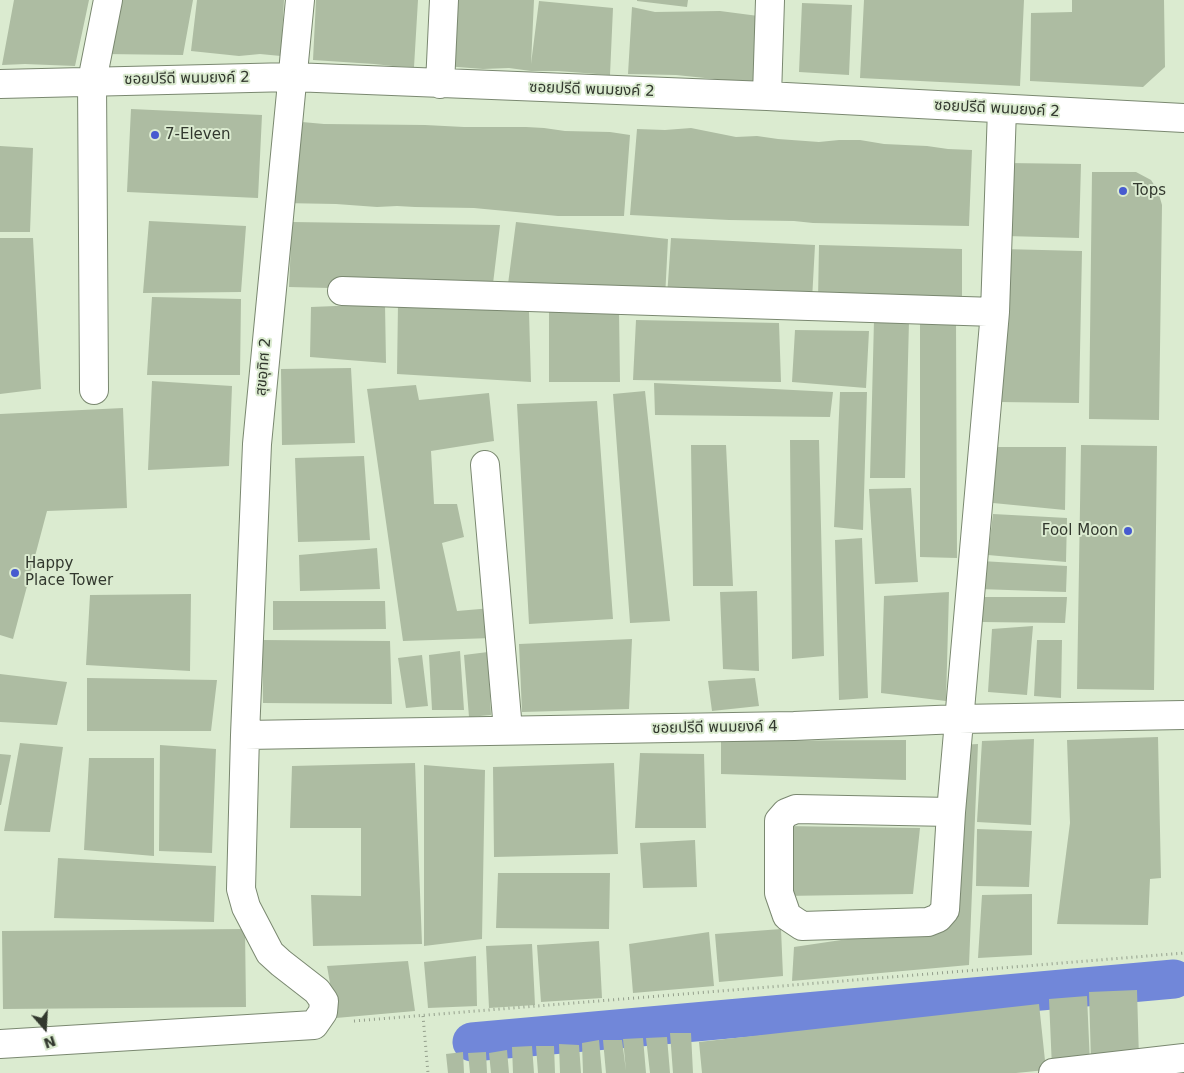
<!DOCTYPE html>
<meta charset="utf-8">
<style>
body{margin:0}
#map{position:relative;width:1184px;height:1073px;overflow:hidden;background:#dbebd0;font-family:"DejaVu Sans",sans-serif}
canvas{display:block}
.north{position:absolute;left:20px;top:1003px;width:50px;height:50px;-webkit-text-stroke:4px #dbebd0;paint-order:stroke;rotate:161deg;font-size:14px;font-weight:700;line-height:20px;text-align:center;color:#32382e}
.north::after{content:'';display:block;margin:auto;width:18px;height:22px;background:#32382e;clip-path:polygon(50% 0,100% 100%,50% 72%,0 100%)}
</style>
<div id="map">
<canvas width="1184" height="1073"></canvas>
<div class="north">N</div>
</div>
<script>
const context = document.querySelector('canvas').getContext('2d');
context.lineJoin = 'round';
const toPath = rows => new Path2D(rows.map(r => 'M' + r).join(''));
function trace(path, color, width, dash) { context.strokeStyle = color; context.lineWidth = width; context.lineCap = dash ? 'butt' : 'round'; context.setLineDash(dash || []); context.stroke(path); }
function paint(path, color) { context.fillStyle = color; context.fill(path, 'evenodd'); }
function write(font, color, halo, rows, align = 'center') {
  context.font = font + ' "DejaVu Sans","Noto Sans Thai",sans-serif'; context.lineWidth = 4; context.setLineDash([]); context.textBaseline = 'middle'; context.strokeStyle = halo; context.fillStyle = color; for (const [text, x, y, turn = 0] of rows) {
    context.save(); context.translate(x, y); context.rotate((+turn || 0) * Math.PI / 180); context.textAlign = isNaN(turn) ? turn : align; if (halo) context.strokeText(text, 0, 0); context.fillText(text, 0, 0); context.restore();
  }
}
trace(toPath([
 [472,1042,1174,979]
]), '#7187d9', 39);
paint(toPath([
 [14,0,89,0,75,66,25,64,2,65],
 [116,0,193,0,183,55,104,54],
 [197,0,284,0,281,56,260,54,239,56,191,51],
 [316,0,418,0,414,67,393,66,374,64,313,60],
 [449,0,534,0,531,64,539,1,613,8,610,75,558,71,531,71,509,68,483,69,445,66],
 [637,0,688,0,687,7,637,1],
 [864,0,1024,0,1020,86,860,78],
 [1072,0,1164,0,1165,67,1143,87,1030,81,1031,13,1072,12],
 [802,3,852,5,849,75,799,72],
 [632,7,655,12,720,11,766,17,763,84,676,75,628,74],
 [131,109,262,115,258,198,127,192],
 [291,121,324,124,425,125,464,127,526,127,544,128,565,131,610,132,630,135,624,216,558,216,474,208,415,207,397,206,377,207,336,204,282,203],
 [691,128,736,137,757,136,778,139,819,142,839,140,860,140,884,144,927,146,948,149,972,150,969,226,813,223,794,221,729,220,630,215,637,129,665,130],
 [0,146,33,148,30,232,0,232],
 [1008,163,1081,164,1079,238,1006,236],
 [1092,172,1136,172,1151,180,1158,191,1162,205,1159,420,1089,419],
 [149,221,246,226,241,292,143,293],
 [292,222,500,225,492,292,289,287],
 [516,222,668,239,665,298,507,292],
 [0,238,33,238,41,389,0,394],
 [671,238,815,245,812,300,667,297],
 [819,245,962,249,962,305,818,300],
 [1002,249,1082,251,1079,403,999,402],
 [152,297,241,299,240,375,147,375],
 [385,304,386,363,310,357,311,307],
 [398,304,529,312,531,382,397,374],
 [619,311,620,382,549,382,549,312],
 [920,319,956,320,957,558,920,557],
 [636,320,779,323,781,382,633,380],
 [874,320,909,321,905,478,870,478],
 [795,330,869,331,866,388,792,382],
 [351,368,355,443,282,445,281,369],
 [152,381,232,386,229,466,148,470],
 [654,383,833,392,830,417,655,415],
 [416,385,419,400,489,393,494,441,431,451,434,504,457,504,464,537,442,543,457,611,492,608,492,638,403,641,367,389],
 [645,391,670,621,630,623,613,394],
 [840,392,867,392,863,530,834,527],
 [597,401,613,619,529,624,517,404],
 [123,408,127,508,47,511,13,639,0,635,0,414],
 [790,440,819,440,824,656,792,659],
 [691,445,726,445,733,586,693,586],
 [1081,445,1157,446,1154,690,1077,689],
 [996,447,1066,447,1065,510,993,503],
 [364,456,370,540,298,542,295,458],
 [911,488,918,582,875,584,869,489],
 [993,514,1067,518,1066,562,988,555],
 [862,538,868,698,839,700,835,540],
 [377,548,380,589,300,591,299,555],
 [981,561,1067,566,1066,592,979,589],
 [757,591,759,671,723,669,720,592],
 [949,592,946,701,881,693,884,596],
 [191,594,190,671,86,665,90,595],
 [981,597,1067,597,1065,623,982,622],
 [273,601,385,601,386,629,273,630],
 [1033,626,1027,695,988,692,992,629],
 [632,639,629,709,522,712,519,644],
 [262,640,390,641,392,704,263,703],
 [1037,640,1062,640,1061,698,1034,696],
 [460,651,464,710,432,710,429,655],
 [488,652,491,715,469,717,464,655],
 [422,655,428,706,406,708,398,658],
 [0,674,67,682,57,725,0,722],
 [87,678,217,680,211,731,87,731],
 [755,678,759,706,712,711,708,681],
 [1158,737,1161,878,1150,879,1148,925,1057,924,1070,823,1067,740],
 [1034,739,1031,825,977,822,982,741],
 [906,740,906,780,721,774,721,741],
 [20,743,63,747,50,832,4,831],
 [978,744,969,965,792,981,794,947,949,924,959,745],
 [160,745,216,749,212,853,159,851],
 [640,753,704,754,706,828,635,828],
 [0,754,11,755,1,805,0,805],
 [89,758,154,758,154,856,84,850],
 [415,763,422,944,313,946,311,895,361,896,361,828,290,828,292,766],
 [614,763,618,854,494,857,493,767],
 [424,765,485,770,482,939,424,946],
 [784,826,920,828,913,894,783,896],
 [977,829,1032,831,1029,887,976,886],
 [695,840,697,887,643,888,640,843],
 [58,858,216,866,214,922,54,918],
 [498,873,610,873,609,929,496,928],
 [1032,894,1032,955,978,958,982,895],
 [245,929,246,1007,3,1009,2,931],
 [781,929,783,976,719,982,715,934],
 [709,932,714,986,633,993,629,944],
 [599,941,602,998,541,1002,537,945],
 [532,944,535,1005,489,1008,486,946],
 [476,956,477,1006,428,1008,424,962],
 [408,961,415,1011,336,1018,327,966],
 [1137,990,1139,1059,1091,1061,1089,992],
 [1087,996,1090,1064,1052,1068,1049,999],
 [1039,1004,1046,1070,1016,1073,702,1073,699,1042],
 [670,1033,691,1033,693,1073,673,1073],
 [667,1037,670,1073,650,1073,646,1038],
 [643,1038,646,1073,606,1073,603,1040,622,1040,626,1071,623,1039],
 [599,1040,602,1073,583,1073,582,1043],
 [559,1044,579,1045,581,1073,560,1073],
 [532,1046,534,1073,513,1073,512,1047],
 [536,1046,554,1046,555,1073,538,1073],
 [507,1050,509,1073,491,1073,489,1053],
 [463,1052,464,1073,448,1073,446,1054],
 [486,1052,487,1073,470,1073,468,1053]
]), '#adbca2');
const minor = toPath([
 [0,84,292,77,767,96,1184,118],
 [440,84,444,0],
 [767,96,770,0],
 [342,291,995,312],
 [94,390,92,81,108,0],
 [485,465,508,730],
 [245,735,794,726,959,719,1184,715],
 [951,812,945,910,938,918,928,922,802,926,787,916,779,893,779,821,786,813,796,809,951,812,995,312,1002,109],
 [0,1044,314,1025,323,1012,324,1001,317,991,281,963,270,953,246,907,241,889,245,735,257,444,300,0],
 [1053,1073,1184,1058]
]);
trace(minor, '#7a8870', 30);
trace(toPath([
 [423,1016,428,1073],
 [354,1021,1184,953]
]), '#949f8c', 3, [1, 4]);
trace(minor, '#fff', 28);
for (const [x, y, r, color] of [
 [155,135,5,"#475bd0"],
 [1123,191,5,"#475bd0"],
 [1128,531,5,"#475bd0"],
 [15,573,5,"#475bd0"]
]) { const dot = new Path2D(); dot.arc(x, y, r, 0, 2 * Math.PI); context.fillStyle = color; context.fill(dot); trace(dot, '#dbebd0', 2); }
write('15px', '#32382e', '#dbebd0', [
 ["ซอยปรีดี พนมยงค์ 2",187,79,-1],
 ["ซอยปรีดี พนมยงค์ 2",592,90,2],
 ["ซอยปรีดี พนมยงค์ 2",997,109,3],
 ["สุขอุทิศ 2",264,367,-85],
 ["ซอยปรีดี พนมยงค์ 4",715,728,-1]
]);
write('15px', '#32382e', '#dbebd0', [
 ["7-Eleven",165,135],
 ["Tops",1133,191],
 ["Fool Moon",1118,531,"right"],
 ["Happy",25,564],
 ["Place Tower",25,581]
], 'left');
</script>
